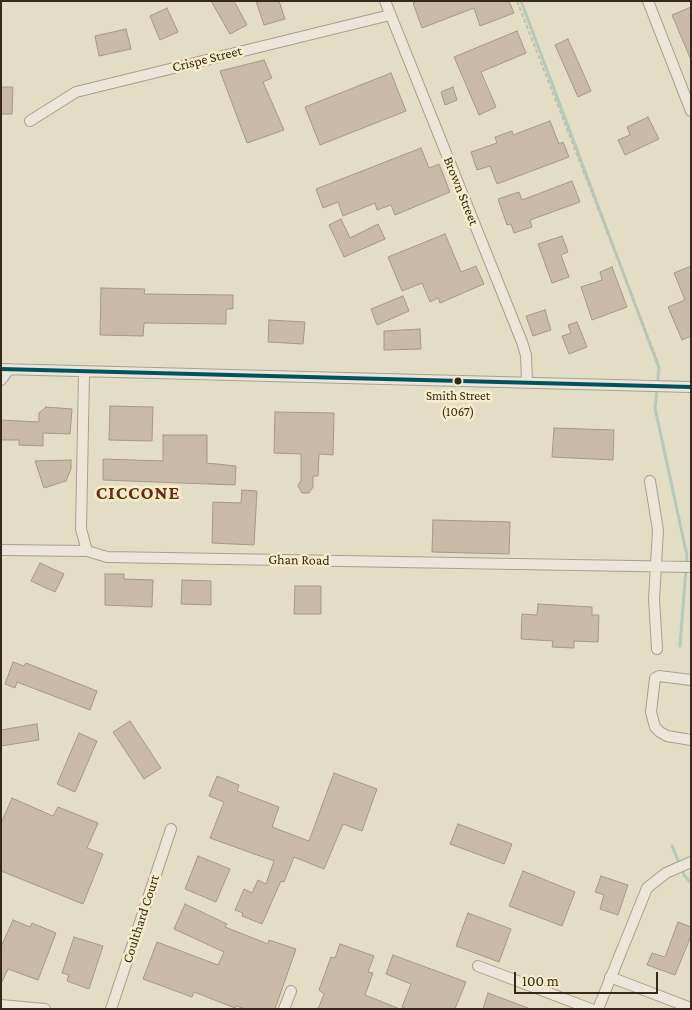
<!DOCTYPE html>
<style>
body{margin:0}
#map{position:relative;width:692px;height:1010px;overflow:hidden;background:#e4ddc6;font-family:"Crimson Pro",serif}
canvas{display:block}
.frame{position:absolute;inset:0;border:2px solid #362919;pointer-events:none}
.scale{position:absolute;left:514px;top:972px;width:144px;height:22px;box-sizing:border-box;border:2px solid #362919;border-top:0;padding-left:6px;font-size:15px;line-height:18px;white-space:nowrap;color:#362919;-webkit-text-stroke:4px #f8edc9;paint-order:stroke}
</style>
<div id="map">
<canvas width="692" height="1010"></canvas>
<div class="frame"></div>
<div class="scale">100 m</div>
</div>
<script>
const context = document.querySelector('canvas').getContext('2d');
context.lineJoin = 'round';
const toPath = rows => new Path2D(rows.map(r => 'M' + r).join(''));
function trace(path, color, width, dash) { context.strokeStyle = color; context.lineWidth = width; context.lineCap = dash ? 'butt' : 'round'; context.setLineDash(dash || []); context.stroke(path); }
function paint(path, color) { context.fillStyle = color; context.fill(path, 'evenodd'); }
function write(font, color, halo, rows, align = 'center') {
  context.font = font + ' "Crimson Pro",serif'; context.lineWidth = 5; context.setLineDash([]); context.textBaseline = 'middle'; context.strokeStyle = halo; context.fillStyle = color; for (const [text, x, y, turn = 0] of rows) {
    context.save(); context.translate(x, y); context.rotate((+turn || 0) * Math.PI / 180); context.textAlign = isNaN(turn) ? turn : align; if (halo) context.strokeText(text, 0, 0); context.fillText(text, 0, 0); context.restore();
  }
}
trace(toPath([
 [521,1,659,368,655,408,687,556,680,646],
 [672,846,684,875,691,883]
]), '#b3c9bc', 3);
const building = toPath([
 [211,1,234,1,247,25,230,34,211,1],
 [256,1,279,1,285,19,264,25,256,1],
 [418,1,509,1,514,13,480,26,474,8,422,28,413,3,418,1],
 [691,7,691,60,672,15,691,7],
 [167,8,178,32,160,40,150,16,167,8],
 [126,29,131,49,99,56,95,36,126,29],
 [517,31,526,53,481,72,496,107,479,115,454,57,517,31],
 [568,39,591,91,578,97,555,45,568,39],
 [264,60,272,78,263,82,284,130,247,143,220,71,264,60],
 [391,73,406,111,320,145,305,107,391,73],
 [1,87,13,87,12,114,1,114,1,87],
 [453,87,457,100,445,105,441,92,453,87],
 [648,117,659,139,625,155,618,140,630,135,627,127,648,117],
 [550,121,559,144,563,142,569,157,497,184,490,166,477,170,471,152,497,143,495,137,512,131,513,135,550,121],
 [421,148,429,168,439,164,450,192,395,215,391,205,377,210,375,203,343,216,338,202,323,208,316,189,421,148],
 [572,181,580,202,530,220,532,227,514,233,511,224,507,225,498,199,519,192,522,200,572,181],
 [341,219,350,238,378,224,385,239,344,257,329,225,341,219],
 [445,234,461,272,476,266,484,284,440,303,438,298,430,302,422,283,402,291,388,257,445,234],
 [562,236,568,252,561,255,569,277,552,283,538,244,562,236],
 [691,266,691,336,682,340,668,307,685,300,674,273,691,266],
 [612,267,627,307,592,320,581,287,602,280,600,272,612,267],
 [101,288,145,289,144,294,233,295,233,309,226,309,226,324,144,323,143,336,100,335,101,288],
 [403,296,409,311,377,325,371,309,403,296],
 [545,310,551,330,533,336,526,316,545,310],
 [269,320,305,322,303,344,268,342,269,320],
 [577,322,587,347,569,354,562,336,571,333,568,325,577,322],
 [420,329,421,349,384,350,384,331,420,329],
 [110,406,153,407,152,441,109,440,110,406],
 [46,407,72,409,70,434,43,433,43,446,19,445,19,440,1,440,1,420,39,422,39,413,46,407],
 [275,412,334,413,333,455,319,454,318,476,313,476,313,487,309,493,302,493,298,486,301,480,301,454,274,453,275,412],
 [554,428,614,430,613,460,552,457,554,428],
 [163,435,207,435,207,463,236,466,235,485,103,480,103,459,163,461,163,435],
 [71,460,71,469,66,481,44,488,35,461,71,460],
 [242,490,257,491,254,545,212,543,213,502,241,503,242,490],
 [433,520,510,522,509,554,432,552,433,520],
 [40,563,64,574,55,592,31,581,40,563],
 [105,574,124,574,124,579,153,580,152,607,105,605,105,574],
 [182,580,211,581,211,605,181,604,182,580],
 [295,586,321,586,321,614,294,614,295,586],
 [538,604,592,607,592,615,599,615,598,642,574,641,574,648,552,647,553,641,521,639,522,614,537,615,538,604],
 [13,662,24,666,26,663,97,691,90,710,17,682,15,688,5,684,13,662],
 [130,721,161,768,144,779,113,732,130,721],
 [37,724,39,740,1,746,1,730,37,724],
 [79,733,97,741,75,792,57,784,79,733],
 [334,773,377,789,362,831,343,824,324,869,294,857,284,882,281,881,262,924,242,916,243,913,235,910,244,889,252,893,258,880,266,884,274,861,210,838,224,802,209,796,217,776,239,785,237,791,279,807,272,827,309,841,334,773],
 [12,798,53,816,58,807,98,823,87,848,103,854,83,904,1,871,1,823,12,798],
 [458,824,512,844,504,864,450,844,458,824],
 [198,856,230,869,216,902,185,889,198,856],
 [523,871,575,892,562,926,509,906,523,871],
 [601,876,628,885,618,915,600,909,604,895,595,892,601,876],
 [185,904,227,924,225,927,268,944,269,940,296,949,275,1009,246,1009,236,1006,235,1008,194,992,192,997,143,979,157,942,218,965,224,952,174,929,185,904],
 [468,913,511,929,499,962,456,946,468,913],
 [13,920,30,927,32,923,56,933,38,980,8,969,1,984,1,947,13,920],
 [678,922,691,927,691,936,675,975,647,965,652,953,665,957,678,922],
 [74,937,103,946,89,989,67,981,69,975,62,973,74,937],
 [340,944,374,956,368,972,373,973,365,995,400,1009,318,1009,324,994,319,990,331,957,335,958,340,944],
 [393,955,466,982,455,1009,407,1009,402,1007,411,984,386,974,393,955],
 [488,993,528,1008,528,1009,483,1009,488,993]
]);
paint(building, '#c8baa7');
trace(building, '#a49786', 1);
const minor = toPath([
 [385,1,522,342,526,355,527,382],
 [648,1,691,111],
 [30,121,76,92,390,15],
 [1,369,691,387],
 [84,373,81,529,87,551,107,557,691,567],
 [1,380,9,369],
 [650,481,658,530,654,599,657,649],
 [1,550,87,551],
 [691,680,659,676,655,678,651,712,655,727,660,732,667,736,691,740],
 [478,966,591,1009],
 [610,977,691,1008],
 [1,1005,45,1009],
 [111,1009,171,829],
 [284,1009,291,991],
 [598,1009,647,888,666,873,691,862]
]);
trace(minor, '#a8a090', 12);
trace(toPath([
 [517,1,659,365]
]), '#c3beb0', 2, [4, 2.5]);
trace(minor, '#ebe6d9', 10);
trace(toPath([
 [1,369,691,387]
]), '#00535e', 4);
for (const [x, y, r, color] of [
 [458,381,4.5,"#362919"]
]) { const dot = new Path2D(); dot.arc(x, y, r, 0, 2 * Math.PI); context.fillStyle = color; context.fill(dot); trace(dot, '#f8edc9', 2); }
write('13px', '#362919', '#f8edc9', [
 ["Smith Street",458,396],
 ["(1067)",458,412]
]);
write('14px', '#362919', '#f8edc9', [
 ["Crispe Street",207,59,-14],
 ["Brown Street",461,191,68],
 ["Ghan Road",299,560,1],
 ["Coulthard Court",141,919,-72]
]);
context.letterSpacing = '1px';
write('bold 19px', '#672a15', '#f8edc9', [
 ["CICCONE",138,493]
]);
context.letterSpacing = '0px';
</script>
